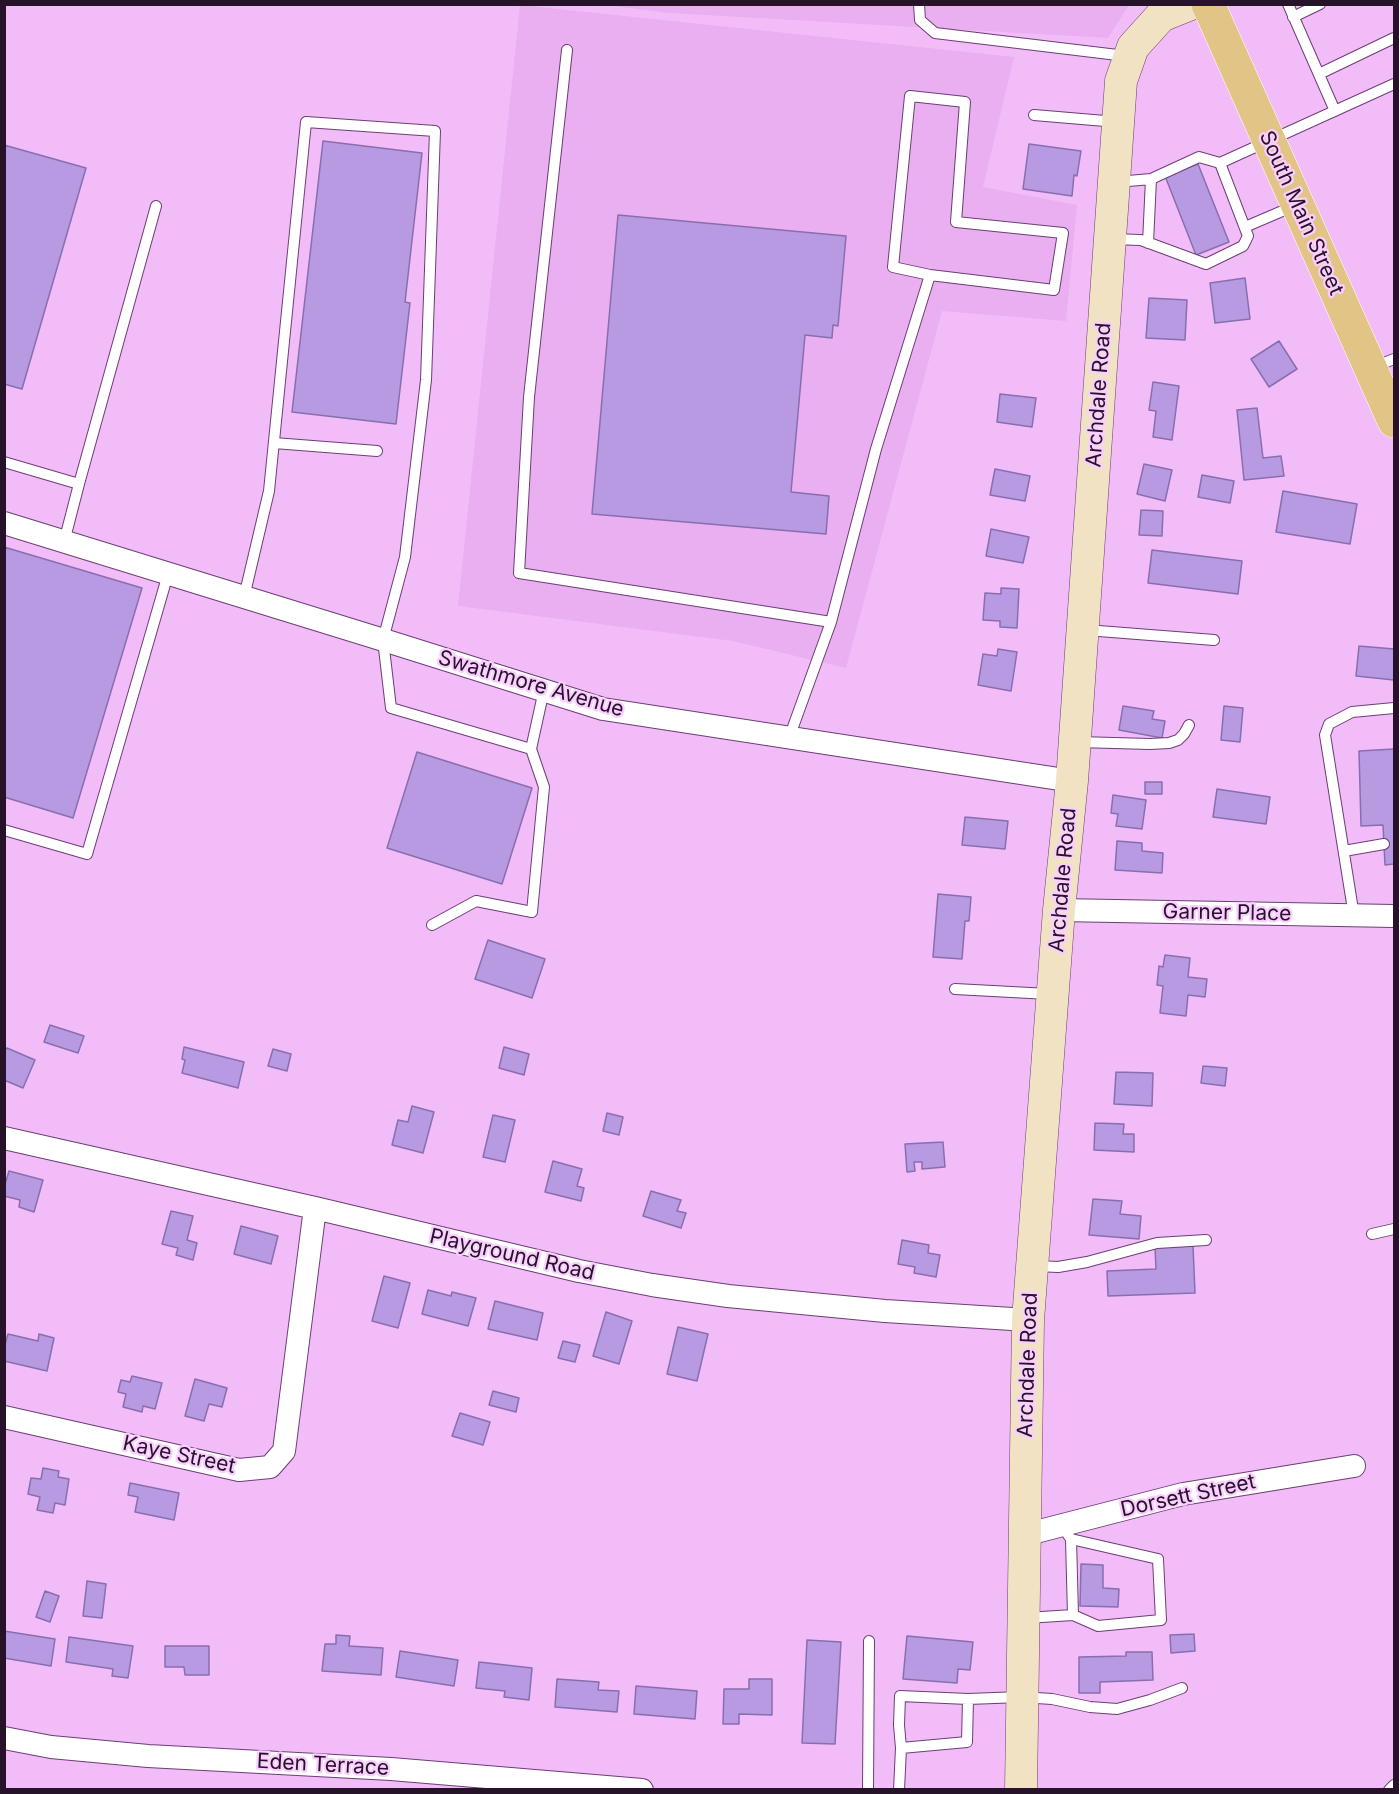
<!DOCTYPE html>
<style>
body{margin:0}
#map{position:relative;width:1399px;height:1794px;overflow:hidden;background:#f2bcf9;font-family:Inter,sans-serif}
canvas{display:block}
.frame{position:absolute;inset:0;border:6px solid #261229;pointer-events:none}
</style>
<div id="map">
<canvas width="1399" height="1794"></canvas>
<div class="frame"></div>
</div>
<script>
const context = document.querySelector('canvas').getContext('2d');
context.lineJoin = 'round';
function paint(path, color) { context.fillStyle = color; context.fill(path, 'evenodd'); }
const toPath = rows => new Path2D(rows.map(r => 'M' + r).join(''));
function trace(path, color, width, dash) { context.strokeStyle = color; context.lineWidth = width; context.lineCap = dash ? 'butt' : 'round'; context.setLineDash(dash || []); context.stroke(path); }
function write(font, color, halo, rows, align = 'center') {
  context.font = font + ' Inter,sans-serif'; context.lineWidth = 4.5; context.setLineDash([]); context.textBaseline = 'middle'; context.strokeStyle = halo; context.fillStyle = color; for (const [text, x, y, turn = 0] of rows) {
    context.save(); context.translate(x, y); context.rotate((+turn || 0) * Math.PI / 180); context.textAlign = isNaN(turn) ? turn : align; if (halo) context.strokeText(text, 0, 0); context.fillText(text, 0, 0); context.restore();
  }
}
paint(toPath([
 [520,5,1014,57,983,187,1077,205,1066,321,942,311,846,668,733,641,458,606],
 [605,5,1129,5,1108,38,670,13]
]), '#e9aff1');
const building = toPath([
 [323,141,422,153,405,302,410,303,396,424,292,412,323,141],
 [1029,144,1081,151,1077,176,1074,175,1072,196,1023,189,1029,144],
 [4,145,86,168,22,389,4,384,4,145],
 [1198,164,1229,242,1196,255,1165,176,1198,164],
 [618,215,846,236,838,326,833,325,832,338,805,335,791,492,829,496,826,534,592,514,618,215],
 [1245,278,1250,319,1215,323,1210,283,1245,278],
 [1149,298,1187,300,1185,340,1146,338,1149,298],
 [1279,341,1297,369,1269,387,1251,359,1279,341],
 [1153,382,1179,386,1172,440,1153,437,1156,411,1149,410,1153,382],
 [1000,394,1036,398,1032,427,997,422,1000,394],
 [1257,408,1263,458,1281,456,1284,476,1244,480,1237,410,1257,408],
 [1144,464,1172,470,1165,501,1137,494,1144,464],
 [995,469,1030,476,1025,501,990,495,995,469],
 [1202,475,1234,481,1230,503,1198,497,1202,475],
 [1283,491,1357,504,1350,544,1276,532,1283,491],
 [1141,510,1163,511,1162,536,1139,535,1141,510],
 [991,529,1029,537,1023,563,986,556,991,529],
 [4,547,142,588,73,818,4,797,4,547],
 [1152,550,1242,561,1238,594,1148,583,1152,550],
 [1001,588,1019,589,1017,628,1000,627,1000,621,983,620,985,593,1001,594,1001,588],
 [1359,646,1394,649,1394,680,1356,676,1359,646],
 [998,649,1017,652,1011,691,978,685,983,654,997,656,998,649],
 [1123,706,1154,711,1152,719,1165,721,1162,738,1119,730,1123,706],
 [1224,706,1243,708,1240,742,1221,740,1224,706],
 [1394,749,1394,864,1385,865,1383,825,1361,826,1359,751,1394,749],
 [417,752,532,788,502,884,387,848,417,752],
 [1145,782,1162,782,1162,794,1145,794,1145,782],
 [1217,789,1270,797,1266,824,1213,817,1217,789],
 [1113,795,1146,800,1142,829,1116,826,1118,814,1111,813,1113,795],
 [965,817,1008,821,1005,849,962,845,965,817],
 [1117,841,1142,843,1142,851,1163,853,1162,873,1115,870,1117,841],
 [938,894,971,897,969,921,965,921,962,959,933,957,938,894],
 [488,940,545,959,532,998,475,979,488,940],
 [1165,955,1190,958,1188,977,1207,979,1205,997,1188,995,1186,1016,1160,1013,1163,986,1157,985,1159,966,1163,967,1165,955],
 [50,1025,84,1036,78,1053,44,1042,50,1025],
 [184,1047,244,1062,238,1088,182,1073,185,1060,182,1059,184,1047],
 [504,1047,529,1054,524,1075,499,1068,504,1047],
 [7,1048,35,1060,23,1088,4,1080,4,1052,7,1048],
 [273,1049,291,1054,287,1071,268,1066,273,1049],
 [1203,1066,1227,1068,1225,1086,1201,1083,1203,1066],
 [1116,1072,1153,1073,1152,1106,1114,1104,1116,1072],
 [412,1106,434,1112,423,1153,392,1145,398,1120,408,1122,412,1106],
 [607,1113,623,1117,619,1135,603,1131,607,1113],
 [493,1115,515,1120,505,1162,483,1157,493,1115],
 [1095,1123,1124,1124,1123,1134,1134,1134,1134,1152,1094,1150,1095,1123],
 [943,1142,945,1167,922,1169,922,1162,914,1162,915,1171,907,1172,905,1144,943,1142],
 [553,1161,582,1169,577,1186,584,1188,581,1201,545,1192,553,1161],
 [9,1171,43,1180,34,1212,19,1207,20,1200,4,1196,4,1188,9,1171],
 [651,1191,681,1200,677,1211,686,1213,681,1228,643,1216,651,1191],
 [1093,1199,1122,1201,1120,1214,1141,1216,1139,1239,1089,1235,1093,1199],
 [171,1211,193,1216,187,1240,197,1243,193,1260,176,1255,178,1248,162,1244,171,1211],
 [241,1226,278,1236,271,1264,234,1254,241,1226],
 [902,1240,929,1245,928,1253,940,1255,936,1277,914,1273,915,1267,898,1264,902,1240],
 [1193,1246,1195,1293,1108,1296,1107,1271,1156,1269,1155,1247,1193,1246],
 [384,1276,410,1283,398,1328,372,1321,384,1276],
 [428,1290,451,1296,452,1292,476,1298,468,1326,422,1314,428,1290],
 [495,1301,543,1313,537,1340,488,1329,495,1301],
 [606,1312,632,1321,619,1364,593,1356,606,1312],
 [678,1327,708,1334,697,1381,667,1374,678,1327],
 [8,1334,38,1341,39,1334,54,1338,47,1371,4,1361,4,1348,8,1334],
 [563,1341,580,1345,575,1362,558,1358,563,1341],
 [132,1376,162,1383,155,1409,143,1406,142,1412,123,1407,126,1394,118,1392,121,1380,130,1382,132,1376],
 [195,1379,227,1388,222,1407,209,1404,204,1421,185,1416,195,1379],
 [493,1391,519,1398,516,1412,489,1405,493,1391],
 [460,1413,490,1422,483,1445,452,1436,460,1413],
 [43,1468,59,1471,58,1477,69,1479,65,1505,55,1503,53,1513,37,1510,40,1497,28,1494,31,1478,41,1479,43,1468],
 [130,1483,179,1493,174,1520,135,1512,138,1497,128,1495,130,1483],
 [1081,1564,1103,1565,1103,1588,1119,1589,1118,1607,1080,1606,1081,1564],
 [87,1581,106,1584,102,1618,83,1616,87,1581],
 [45,1591,59,1596,50,1622,36,1617,45,1591],
 [4,1631,55,1639,51,1666,4,1658,4,1631],
 [1194,1634,1195,1651,1171,1653,1170,1635,1194,1634],
 [336,1635,350,1636,349,1646,383,1648,381,1675,322,1671,325,1644,336,1644,336,1635],
 [907,1636,973,1642,970,1670,958,1669,957,1683,903,1679,907,1636],
 [69,1637,133,1646,128,1678,112,1676,113,1669,66,1662,69,1637],
 [807,1640,841,1642,835,1744,802,1743,807,1640],
 [165,1646,209,1646,209,1675,185,1675,184,1667,165,1667,165,1646],
 [400,1651,458,1660,454,1686,396,1677,400,1651],
 [1126,1652,1152,1652,1153,1680,1100,1682,1100,1693,1079,1693,1079,1657,1126,1656,1126,1652],
 [479,1662,532,1668,529,1700,504,1697,505,1691,476,1688,479,1662],
 [557,1679,599,1682,598,1690,619,1691,617,1712,555,1707,557,1679],
 [749,1679,772,1679,772,1715,739,1714,739,1724,723,1724,724,1689,749,1689,749,1679],
 [636,1686,697,1691,695,1719,634,1714,636,1686]
]);
paint(building, '#b79ae1');
trace(building, '#896eaf', 1.5);
const service = toPath([
 [919,4,920,20,935,33,1126,56],
 [1288,4,1335,111],
 [1293,17,1320,4],
 [567,50,529,397,519,573,831,622],
 [1319,74,1394,38],
 [1034,115,1117,122],
 [1220,163,1394,84],
 [1245,227,1294,206],
 [1111,239,1141,240,1206,264,1243,246,1248,236,1220,163,1199,157,1151,179,1117,182],
 [1148,243,1151,179],
 [1374,367,1394,359],
 [274,443,377,451],
 [4,462,79,484,64,542],
 [79,484,156,206],
 [244,597,269,491,306,122,435,131,426,380,405,557,383,640,391,708,531,749],
 [1086,630,1214,640],
 [789,738,831,622,876,449,930,275,1054,290,1063,233,956,222,965,102,910,96,893,267,930,275],
 [1078,742,1150,744,1169,743,1178,740,1184,734,1189,725],
 [4,830,87,854,168,574],
 [1344,851,1384,844],
 [1354,916,1325,735,1329,724,1352,712,1394,708],
 [432,925,476,901,532,912,544,787,531,749,544,690],
 [955,989,1049,994],
 [1372,1234,1394,1229],
 [1036,1266,1058,1267,1087,1262,1157,1243,1206,1240],
 [1071,1539,1158,1559,1161,1620,1098,1626,1073,1615],
 [1026,1618,1073,1615,1071,1539,1068,1535],
 [968,1699,1021,1697,1052,1699,1090,1707,1117,1709,1150,1700,1182,1688],
 [868,1790,869,1641],
 [899,1790,901,1748,899,1725,900,1696,968,1699,967,1742,901,1748],
 [1389,1790,1394,1785]
]);
const minor = toPath([
 [4,523,390,642,603,709,1072,781],
 [1059,910,1394,916],
 [4,1138,315,1208,579,1271,652,1285,728,1296,885,1311,1028,1320],
 [4,1417,239,1470,270,1467,284,1451,315,1208],
 [1024,1535,1183,1494,1354,1466],
 [4,1738,51,1747,148,1756,391,1769,642,1790]
]);
const secondary = toPath([
 [1021,1790,1028,1320,1059,910,1072,781,1121,81,1133,47,1161,16,1191,4]
]);
const primary = toPath([
 [1208,4,1394,421]
]);
trace(service, '#6c3e73', 12);
trace(minor, '#6c3e73', 24);
trace(secondary, '#6c3e73', 33);
trace(primary, '#fff', 34);
trace(service, '#fff', 10);
trace(minor, '#fff', 22);
trace(secondary, '#f0e2c3', 32);
trace(primary, '#e1c486', 33);
write('21px', '#261229', '#faceff', [
 ["South Main Street",1301,213,66],
 ["Archdale Road",1099,395,-86],
 ["Swathmore Avenue",531,684,16],
 ["Archdale Road",1063,880,-85],
 ["Garner Place",1227,913,1],
 ["Playground Road",512,1255,13],
 ["Archdale Road",1028,1365,-88],
 ["Kaye Street",179,1455,12],
 ["Dorsett Street",1188,1496,-12],
 ["Eden Terrace",323,1765,3]
]);
</script>
